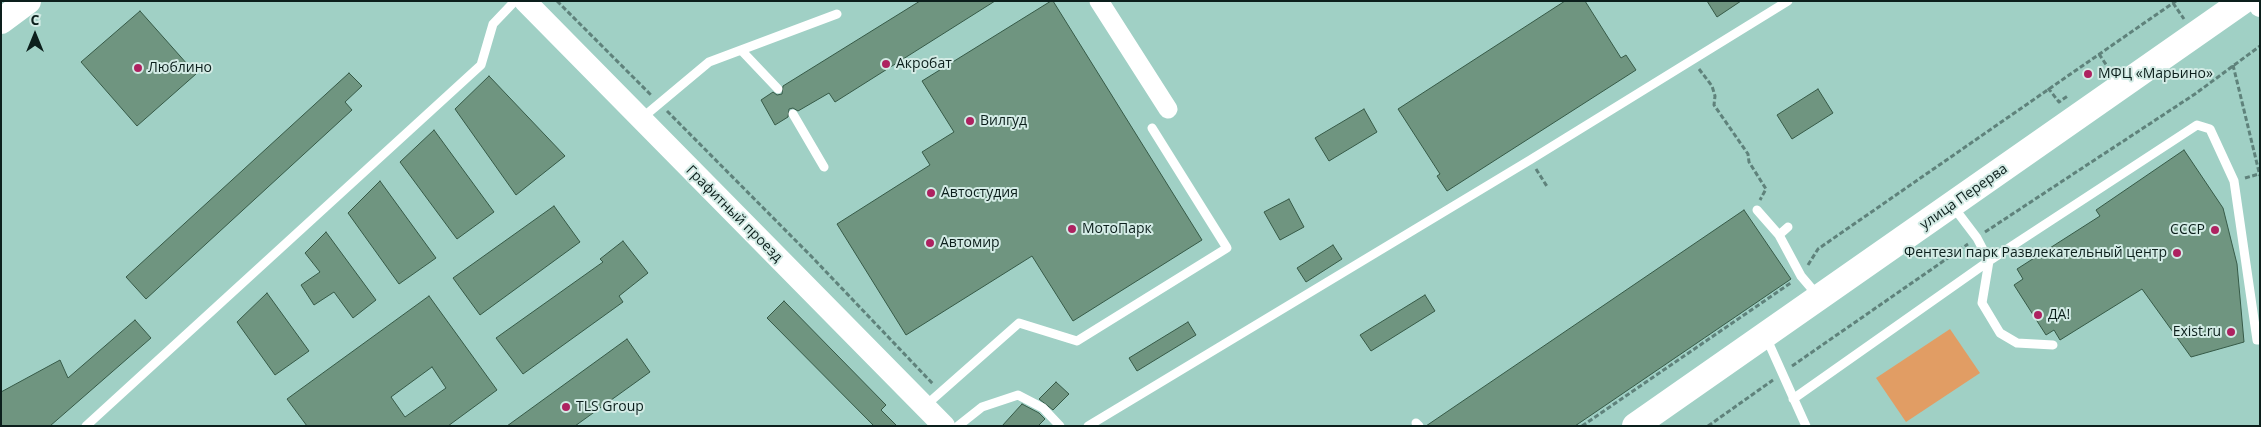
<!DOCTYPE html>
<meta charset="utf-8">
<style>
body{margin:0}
#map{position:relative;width:2261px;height:427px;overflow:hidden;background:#a0d0c5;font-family:"Open Sans",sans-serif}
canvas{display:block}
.frame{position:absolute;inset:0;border:2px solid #0c1f1c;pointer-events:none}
.north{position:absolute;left:10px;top:10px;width:50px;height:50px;-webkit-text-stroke:4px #d3ebe5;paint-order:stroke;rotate:0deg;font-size:14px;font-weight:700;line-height:20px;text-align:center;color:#0c1f1c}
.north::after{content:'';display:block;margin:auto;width:18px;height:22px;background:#0c1f1c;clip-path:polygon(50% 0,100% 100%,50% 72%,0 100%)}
</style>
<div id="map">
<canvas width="2261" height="427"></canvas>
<div class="frame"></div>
<div class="north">С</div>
</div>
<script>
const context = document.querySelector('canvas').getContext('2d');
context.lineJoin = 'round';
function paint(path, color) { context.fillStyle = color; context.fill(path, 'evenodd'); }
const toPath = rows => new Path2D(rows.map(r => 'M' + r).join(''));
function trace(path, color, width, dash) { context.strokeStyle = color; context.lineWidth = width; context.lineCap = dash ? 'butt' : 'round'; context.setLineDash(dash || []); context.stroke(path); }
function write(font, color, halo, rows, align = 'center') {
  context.font = font + ' "Open Sans",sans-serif'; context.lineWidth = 4; context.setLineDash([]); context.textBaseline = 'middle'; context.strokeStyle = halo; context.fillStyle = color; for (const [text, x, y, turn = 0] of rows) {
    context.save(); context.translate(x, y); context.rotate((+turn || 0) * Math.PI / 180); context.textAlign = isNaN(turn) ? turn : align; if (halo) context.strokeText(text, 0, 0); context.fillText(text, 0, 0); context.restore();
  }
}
paint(toPath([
 [1950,329,1980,373,1906,422,1876,378]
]), '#e19d64');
const building = toPath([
 [920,1,995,1,835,102,829,93,798,111,793,108,789,109,788,117,775,125,761,100,773,92,777,95,782,94,783,86,920,1],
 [1051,1,1053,1,1202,240,1073,321,1032,256,906,335,837,224,930,165,922,152,954,132,922,81,1051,1],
 [1565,1,1585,1,1621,58,1626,55,1636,70,1447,191,1437,176,1440,174,1398,109,1565,1],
 [1707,1,1741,1,1717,17,1707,1],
 [140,11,196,74,137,126,81,62,140,11],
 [349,73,362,86,345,102,352,110,146,299,126,277,349,73],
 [489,76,565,156,516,195,455,109,489,76],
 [1818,89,1833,113,1792,139,1777,115,1818,89],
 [1364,109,1377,132,1329,161,1315,138,1364,109],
 [434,130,494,212,457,239,400,162,434,130],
 [2184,150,2223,208,2237,264,2244,342,2191,357,2142,289,2060,340,2054,330,2046,335,2014,285,2023,279,2017,269,2100,216,2096,210,2184,150],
 [380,181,436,258,399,284,348,213,380,181],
 [1289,199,1304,227,1280,240,1264,212,1289,199],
 [554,206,580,242,480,315,453,278,554,206],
 [1744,210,1791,279,1575,426,1426,426,1744,210],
 [326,232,376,300,353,318,334,292,314,305,301,285,320,272,305,253,326,232],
 [623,241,648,273,619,296,623,302,523,374,496,338,603,262,600,259,623,241],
 [1333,245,1342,259,1306,282,1297,268,1333,245],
 [267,293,309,351,275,375,237,322,267,293],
 [1425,295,1435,311,1371,351,1360,335,1425,295],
 [429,296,497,390,448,426,307,426,287,399,429,296],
 [432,367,446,388,405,417,391,397,432,367],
 [784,301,886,405,881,410,897,426,874,426,767,318,784,301],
 [135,320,151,338,50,426,1,426,1,392,60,360,68,378,135,320],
 [1188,322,1196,335,1137,371,1129,358,1188,322],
 [627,339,650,372,575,426,507,426,627,339],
 [1056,382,1069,394,1053,410,1039,399,1056,382],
 [1022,404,1039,413,1045,419,1038,426,1002,426,1022,404]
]);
paint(building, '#6f9580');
trace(building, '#365a47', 1);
trace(toPath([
 [557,1,652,96],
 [2173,3,2184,19],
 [2099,54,2109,69],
 [2233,65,2260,176],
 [1699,69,1712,86,1715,96,1714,105,1748,154,1749,162,1766,189,1760,200],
 [2048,88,2059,102,2069,95],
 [667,111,812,257,933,384],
 [1536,169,1548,188],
 [2245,178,2259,174],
 [1985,232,2195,94,2260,46],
 [1808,265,1818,249,2176,1],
 [1792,366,1968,244],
 [1582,426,1792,282],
 [1708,426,1773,380]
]), '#5f827b', 3, [5, 2.5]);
trace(toPath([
 [741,50,778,89],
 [793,114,824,167],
 [642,118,709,62,837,14],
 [1757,210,1779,235,1801,276,1818,296],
 [1779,235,1788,227],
 [1766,337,1806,426],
 [2053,345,2017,343,2000,333,1982,303,1989,261,2197,125,2210,129,2234,181,2257,340,2260,340],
 [1793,399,1989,261,1977,238,1952,205],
 [925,406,1019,323,1077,341,1227,248,1152,128],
 [1416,423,1419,426],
 [86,426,481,65,493,24,515,1],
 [958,426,982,407,1018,395,1043,408,1060,426],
 [1088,426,1530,160,1788,1]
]), '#fff', 9);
trace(toPath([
 [1099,1,1168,109]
]), '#fff', 19);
trace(toPath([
 [525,1,944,426],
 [2258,1,2260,6]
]), '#fff', 22);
trace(toPath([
 [1,21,28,1],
 [1635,426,2243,1]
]), '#fff', 26);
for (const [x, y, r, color] of [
 [886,64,5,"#ae2260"],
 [138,68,5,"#ae2260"],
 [2088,74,5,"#ae2260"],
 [970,121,5,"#ae2260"],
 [931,193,5,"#ae2260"],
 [1072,229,5,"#ae2260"],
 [2215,230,5,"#ae2260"],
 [930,243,5,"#ae2260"],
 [2177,253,5,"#ae2260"],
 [2038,315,5,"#ae2260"],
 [2231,332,5,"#ae2260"],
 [566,407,5,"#ae2260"]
]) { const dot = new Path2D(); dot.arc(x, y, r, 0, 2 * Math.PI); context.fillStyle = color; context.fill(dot); trace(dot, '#d3ebe5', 2); }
write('14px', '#0c1f1c', '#d3ebe5', [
 ["Акробат",896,64],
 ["Люблино",148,68],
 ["МФЦ «Марьино»",2098,74],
 ["Вилгуд",980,121],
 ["Автостудия",941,193],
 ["МотоПарк",1082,229],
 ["СССР",2205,230,"right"],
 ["Автомир",940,243],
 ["Фентези парк Развлекательный центр",2167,253,"right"],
 ["ДА!",2048,315],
 ["Exist.ru",2221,332,"right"],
 ["TLS Group",576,407]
], 'left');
write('14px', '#0c1f1c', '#d3ebe5', [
 ["улица Перерва",1964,197,-35],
 ["Графитный проезд",734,214,45]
]);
</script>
